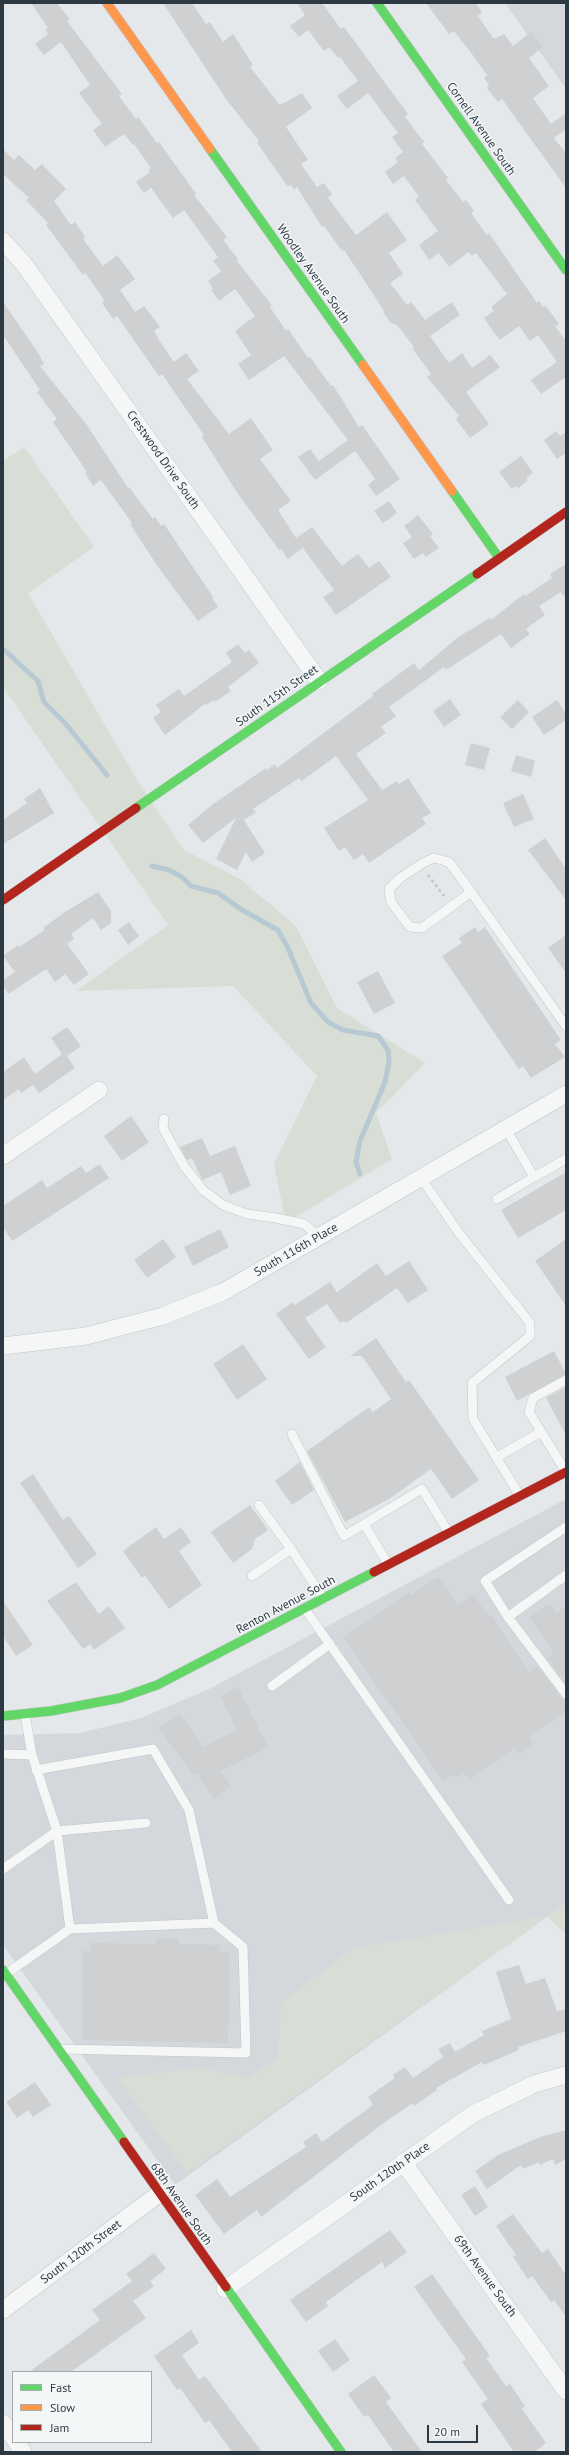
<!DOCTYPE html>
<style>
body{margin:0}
#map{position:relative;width:569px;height:2455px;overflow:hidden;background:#e5e8ea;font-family:"PT Sans",sans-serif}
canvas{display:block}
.frame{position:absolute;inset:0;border:4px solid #2d3942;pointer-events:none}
.legend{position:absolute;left:12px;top:2371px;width:140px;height:72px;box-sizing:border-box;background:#f4f7f8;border:1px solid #a4abaf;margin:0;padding:5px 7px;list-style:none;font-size:12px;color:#2d3942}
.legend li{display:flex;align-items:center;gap:8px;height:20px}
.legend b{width:20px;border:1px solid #a4abaf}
.scale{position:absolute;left:427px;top:2425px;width:51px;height:18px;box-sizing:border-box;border:2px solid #2d3942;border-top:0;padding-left:5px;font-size:12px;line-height:14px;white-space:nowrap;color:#2d3942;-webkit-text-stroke:3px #f4f7f8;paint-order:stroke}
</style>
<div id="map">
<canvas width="569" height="2455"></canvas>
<div class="frame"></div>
<ul class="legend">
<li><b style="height:5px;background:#63d668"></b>Fast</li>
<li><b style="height:5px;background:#ff974d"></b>Slow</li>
<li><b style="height:5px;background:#b3261e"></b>Jam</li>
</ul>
<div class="scale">20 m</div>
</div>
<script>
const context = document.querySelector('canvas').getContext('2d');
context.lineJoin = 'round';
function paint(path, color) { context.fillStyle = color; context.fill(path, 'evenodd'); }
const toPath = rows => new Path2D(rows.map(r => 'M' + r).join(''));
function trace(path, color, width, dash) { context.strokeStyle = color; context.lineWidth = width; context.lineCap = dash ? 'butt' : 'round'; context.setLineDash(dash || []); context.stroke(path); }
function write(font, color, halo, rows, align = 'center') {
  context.font = font + ' "PT Sans",sans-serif'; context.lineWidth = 3; context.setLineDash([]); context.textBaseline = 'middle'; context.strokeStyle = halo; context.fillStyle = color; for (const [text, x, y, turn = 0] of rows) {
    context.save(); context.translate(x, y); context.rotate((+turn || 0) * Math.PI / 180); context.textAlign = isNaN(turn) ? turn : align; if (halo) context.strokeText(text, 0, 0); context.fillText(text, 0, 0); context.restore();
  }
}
paint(toPath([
 [505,3,566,3,566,89],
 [566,1499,566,1903,175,2185,3,1945,3,1735,80,1733,141,1718,209,1689]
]), '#d4d8dc');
paint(toPath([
 [24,447,94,547,28,593,137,780,184,850,240,879,296,926,337,1008,425,1063,376,1113,392,1159,286,1223,274,1164,317,1076,233,986,76,991,168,925,3,687,3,461],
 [566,1903,566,1934,547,1917,187,2173,117,2077,199,2068,249,2078,278,2057,281,2002,354,1948,547,1916]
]), '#d8ddd6');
trace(toPath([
 [3,649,38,681,44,702,65,723,107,775],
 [152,866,169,870,182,877,191,886,218,893,242,910,278,930,288,948,311,1003,328,1022,343,1030,378,1036,388,1050,389,1062,385,1082,360,1141,356,1162,360,1174]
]), '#b7c9d2', 5);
paint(toPath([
 [31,3,57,3,70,19,67,21,122,94,119,96,136,119,138,117,157,143,159,142,196,194,194,195,227,237,223,240,238,259,236,260,272,305,270,307,286,331,288,329,308,358,310,357,331,386,333,385,359,427,362,425,400,479,376,496,368,485,375,479,355,451,315,480,298,457,310,449,319,461,348,440,284,356,249,380,238,364,251,355,235,331,255,316,235,289,219,301,211,290,213,289,208,281,221,271,213,261,218,257,184,210,173,218,151,188,144,193,136,182,150,172,148,170,151,168,134,144,133,145,124,134,105,147,93,130,102,124,79,93,90,85,61,42,44,55,35,44,48,34,45,29,48,28],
 [163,3,192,3,206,24,210,22,223,42,233,34,253,65,250,67,280,105,302,93,312,108,286,127,308,160,301,164,317,187,324,183,332,194,328,198,356,235,387,212,407,240,389,253,403,274,390,283,407,305,411,302,425,320,452,302,460,315,430,336,449,363,462,353,472,368,490,355,500,367,466,392,489,424,470,438,456,419,459,416,427,377,431,374,412,348,414,347,397,325,391,323,383,312,384,311,362,277,344,250,342,251,324,226,322,227,297,187,294,190,291,185,288,187,257,143,259,141,226,99],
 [297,3,322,3,341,29,344,27,408,114,405,117,424,142,422,144,448,178,446,180,463,202,466,200,474,211,471,213,487,235,489,233,537,303,539,301,543,307,545,305,559,324,555,326,566,341,566,377,541,394,531,380,557,362,538,335,530,341,519,326,500,340,490,327,484,318,494,311,491,307,507,294,476,253,472,256,469,252,449,267,439,253,429,260,419,245,438,231,415,200,419,197,404,176,393,184,385,172,398,162,395,158,403,152,392,137,398,133,368,93,347,109,337,96,358,81,340,57,338,58,329,47,324,51,308,30,299,37,290,26,305,15],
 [426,3,476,3,482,12,478,16,494,39,504,34,513,46,531,32,543,47,529,58,549,86,533,98,551,124,566,113,566,129,554,138,566,153,566,188,502,99,498,102,487,88,489,85,484,78,487,75,472,54,454,31,449,34],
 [3,149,14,160,19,155,35,170,42,164,66,189,54,201,71,225,75,222,85,237,83,239,103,266,117,255,135,279,120,290,135,312,144,306,160,327,154,331,159,340,174,362,186,353,199,371,187,379,229,434,251,418,273,450,260,459,291,501,278,510,296,538,312,527,342,566,358,554,369,568,379,561,391,577,336,615,323,597,334,590,299,543,303,548,288,559,281,549,279,550,238,494,202,437,204,435,199,428,162,374,159,376,117,316,113,319,102,303,104,301,101,295,85,273,83,275,46,225,48,223,26,200,29,198,3,174],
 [3,302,39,354,44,364,40,366,87,425,128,488,129,487,153,519,155,517,161,526,164,524,213,597,212,598,218,607,198,621,156,564,130,524,132,523,101,480,93,486,85,473,87,472,53,422,57,419,37,392,40,390,3,335],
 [556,431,560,436,566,432,566,453,557,459,544,440],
 [521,456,533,473,526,478,528,480,518,488,516,486,512,489,499,472],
 [389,501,397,513,383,523,374,511],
 [418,515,433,534,430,536,439,548,426,557,423,553,414,559,403,543,412,537,404,526],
 [566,564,566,599,561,592,539,606,545,615,526,629,530,634,511,648,501,634,446,670,444,667,389,707,396,716,381,727,386,733,356,754,382,790,397,781,399,784,408,778,431,813,422,818,426,824,369,863,363,854,354,860,345,847,339,851,324,828,368,800,336,756,302,781,299,778,253,809,256,812,244,820,265,853,252,862,246,852,237,870,216,859,236,818,203,843,188,825,213,804,266,768,267,770,275,764,277,768,373,696,372,694,414,663,419,670,458,637,490,618,491,620,524,594,525,596,552,578,550,574],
 [238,644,245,653,249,650,259,663,228,687,231,691,215,702,214,700,206,705,205,704,165,735,153,718,161,712,156,705,179,689,184,696,232,662,226,653],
 [450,699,461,715,444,727,433,711],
 [518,700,529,712,512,729,500,717],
 [557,700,566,714,566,720,544,735,532,717],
 [471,743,490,748,484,770,465,765],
 [516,755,535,761,531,777,511,771],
 [40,788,54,813,3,844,3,820,27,803,24,799],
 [523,794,534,819,514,827,503,803],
 [545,838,566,869,566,900,528,850],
 [98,892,111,911,111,923,101,930,93,918,71,934,74,939,67,944,89,974,74,985,65,974,55,982,46,969,8,994,3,986,3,980,15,972,3,956,18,945,19,947,45,930,43,928,65,912],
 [129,922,139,936,128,945,118,930],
 [475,927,478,932,485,927,561,1040,555,1044,565,1057,531,1078,523,1066,519,1069,442,956,462,943,459,938],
 [566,935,566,973,548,948],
 [378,971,395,1003,374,1014,357,982],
 [67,1027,81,1046,67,1056,75,1068,39,1093,33,1085,21,1093,19,1089,3,1100,3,1072,24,1057,35,1074,62,1054,51,1038],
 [131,1116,149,1142,122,1161,104,1136],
 [202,1138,210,1156,235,1146,251,1186,230,1195,221,1172,202,1180,192,1158,187,1160,180,1147],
 [100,1164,109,1178,12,1241,3,1227,3,1206,42,1180,47,1188,81,1166,86,1173],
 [566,1172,566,1210,518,1238,501,1210],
 [220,1229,229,1247,193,1266,184,1247],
 [163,1239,176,1257,147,1278,134,1260],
 [566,1239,566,1306,535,1261],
 [409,1261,428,1290,408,1303,397,1288,346,1323,344,1321,340,1323,327,1304,305,1318,326,1347,309,1359,276,1314,293,1302,295,1305,330,1282,337,1292,377,1263,386,1276],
 [376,1338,406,1382,409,1380,479,1480,452,1499,431,1469,389,1499,345,1522,307,1451,369,1407,373,1412,391,1399,362,1356,350,1356],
 [243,1344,267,1379,237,1400,213,1364],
 [554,1351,566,1374,517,1401,505,1377],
 [566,1387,566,1435,546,1398],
 [300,1462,314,1490,292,1505,275,1481],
 [33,1474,63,1520,69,1516,97,1554,78,1568,20,1483],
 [250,1505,268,1530,255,1539,252,1549,233,1563,211,1532],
 [156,1527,164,1539,181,1527,191,1542,179,1551,202,1585,169,1609,145,1576,142,1578,123,1551],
 [438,1577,458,1605,473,1594,489,1617,492,1615,529,1672,537,1666,561,1698,566,1700,566,1711,529,1737,533,1744,518,1754,514,1748,469,1780,464,1773,457,1777,455,1774,443,1781,343,1637,409,1592,411,1595],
 [76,1582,99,1614,109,1606,125,1628,94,1650,90,1644,83,1649,47,1601],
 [3,1601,33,1645,16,1656,3,1636],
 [550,1604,556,1613,566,1606,566,1684,547,1658,554,1653,529,1617],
 [238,1687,268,1747,220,1771,231,1786,214,1799,196,1773,193,1775,159,1728,180,1714,203,1747,237,1730,220,1696],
 [156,1938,179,1938,179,1944,220,1945,220,1952,230,1953,228,2043,82,2040,83,1951,91,1951,91,1943,156,1944],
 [519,1965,526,1984,545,1978,557,2011,566,2009,566,2031,518,2047,519,2050,484,2065,482,2062,436,2088,437,2090,414,2106,413,2103,385,2122,261,2217,257,2210,224,2234,195,2195,217,2179,230,2197,306,2147,303,2142,316,2133,322,2142,373,2105,368,2097,395,2078,393,2075,405,2067,413,2078,443,2057,438,2049,450,2043,455,2052,484,2035,482,2031,511,2019,496,1972],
 [35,2082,51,2105,33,2117,28,2110,17,2118,6,2102],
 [566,2130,566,2159,555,2165,553,2159,540,2165,539,2162,523,2169,521,2165,487,2189,475,2171,498,2155,540,2137],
 [475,2186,488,2207,475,2216,461,2195],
 [513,2214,542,2253,548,2249,566,2275,566,2317,554,2300,551,2302,532,2276,528,2279,513,2257,516,2255,496,2226],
 [390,2230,407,2252,385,2268,382,2262,326,2302,328,2306,306,2322,290,2300],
 [154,2253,166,2269,150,2281,154,2286,133,2301,146,2318,71,2372,29,2372,100,2320,92,2310,132,2281,126,2274],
 [432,2274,490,2356,486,2358,506,2386,510,2384,525,2406,522,2409,546,2443,534,2452,514,2452,481,2404,488,2399,462,2362,466,2359,414,2287],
 [191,2330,199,2343,182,2355,199,2380,205,2376,262,2452,232,2452,209,2420,205,2423,180,2388,177,2390,154,2356],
 [335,2339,350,2360,333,2372,318,2351],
 [374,2375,391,2398,386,2402,422,2452,394,2452,368,2415,364,2417,348,2394]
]), '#ced0d2');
const lane = toPath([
 [471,892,422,928,410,927,391,902,389,889,400,878,423,863,434,858,449,862,471,892,566,1026],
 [164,1119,163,1128,184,1166,203,1190,223,1205,247,1214,276,1218,304,1224,319,1237],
 [506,1129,534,1177,566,1159],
 [421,1178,459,1233,530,1323,530,1336,472,1383,473,1419,520,1496],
 [497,1199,534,1177],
 [292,1434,344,1536,364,1524],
 [497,1457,541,1432],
 [566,1472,529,1412,533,1398,566,1380],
 [259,1505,291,1549,324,1599],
 [566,1527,485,1581,508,1617,566,1575],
 [388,1564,364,1524,422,1489,449,1533],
 [252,1576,291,1549],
 [305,1609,509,1900],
 [508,1617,566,1694],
 [272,1686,330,1644],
 [25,1714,32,1755,57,1831,70,1929],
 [3,1754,32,1755],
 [36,1770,153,1749,189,1810,214,1923],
 [3,1869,57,1831,146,1823],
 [6,1974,70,1929,214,1923,243,1947,246,2053,59,2049]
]);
const street = toPath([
 [3,241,24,264,319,681],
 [3,1156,99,1090],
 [3,1346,86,1336,163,1316,223,1292,566,1094],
 [403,2162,566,2391],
 [225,2289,473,2114,534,2084,566,2075],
 [3,2310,160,2193],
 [3,2423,13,2437],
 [16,2442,23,2452]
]);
const fast = toPath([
 [377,3,566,270],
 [210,149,363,365],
 [452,491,499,558],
 [136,808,477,574],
 [3,1716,51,1711,120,1698,157,1685,374,1572],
 [3,1970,124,2142],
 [226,2287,341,2452]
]);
const slow = toPath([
 [107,3,210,149],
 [363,365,452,491]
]);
const jam = toPath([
 [477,574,566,512],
 [3,900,136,808],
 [374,1572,566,1472],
 [124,2142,226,2287]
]);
trace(lane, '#c3c6c8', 10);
trace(street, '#c3c6c8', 18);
trace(fast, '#c3c6c8', 10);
trace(slow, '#c3c6c8', 10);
trace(jam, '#c3c6c8', 10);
trace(toPath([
 [428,875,444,896]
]), '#c4c7c9', 2.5, [3, 3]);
trace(lane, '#f5f6f6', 9);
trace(street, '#f5f6f6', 17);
trace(fast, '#63d668', 9);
trace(slow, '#ff974d', 9);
trace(jam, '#b3261e', 9);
write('12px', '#2d3942', '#f4f7f8', [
 ["Cornell Avenue South",481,129,55],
 ["Woodley Avenue South",313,274,55],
 ["Crestwood Drive South",163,460,55],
 ["South 115th Street",277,696,-35],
 ["South 116th Place",296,1250,-30],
 ["Renton Avenue South",286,1605,-28],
 ["South 120th Place",390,2172,-35],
 ["68th Avenue South",181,2204,55],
 ["South 120th Street",81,2252,-37],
 ["69th Avenue South",485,2276,54]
]);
</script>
